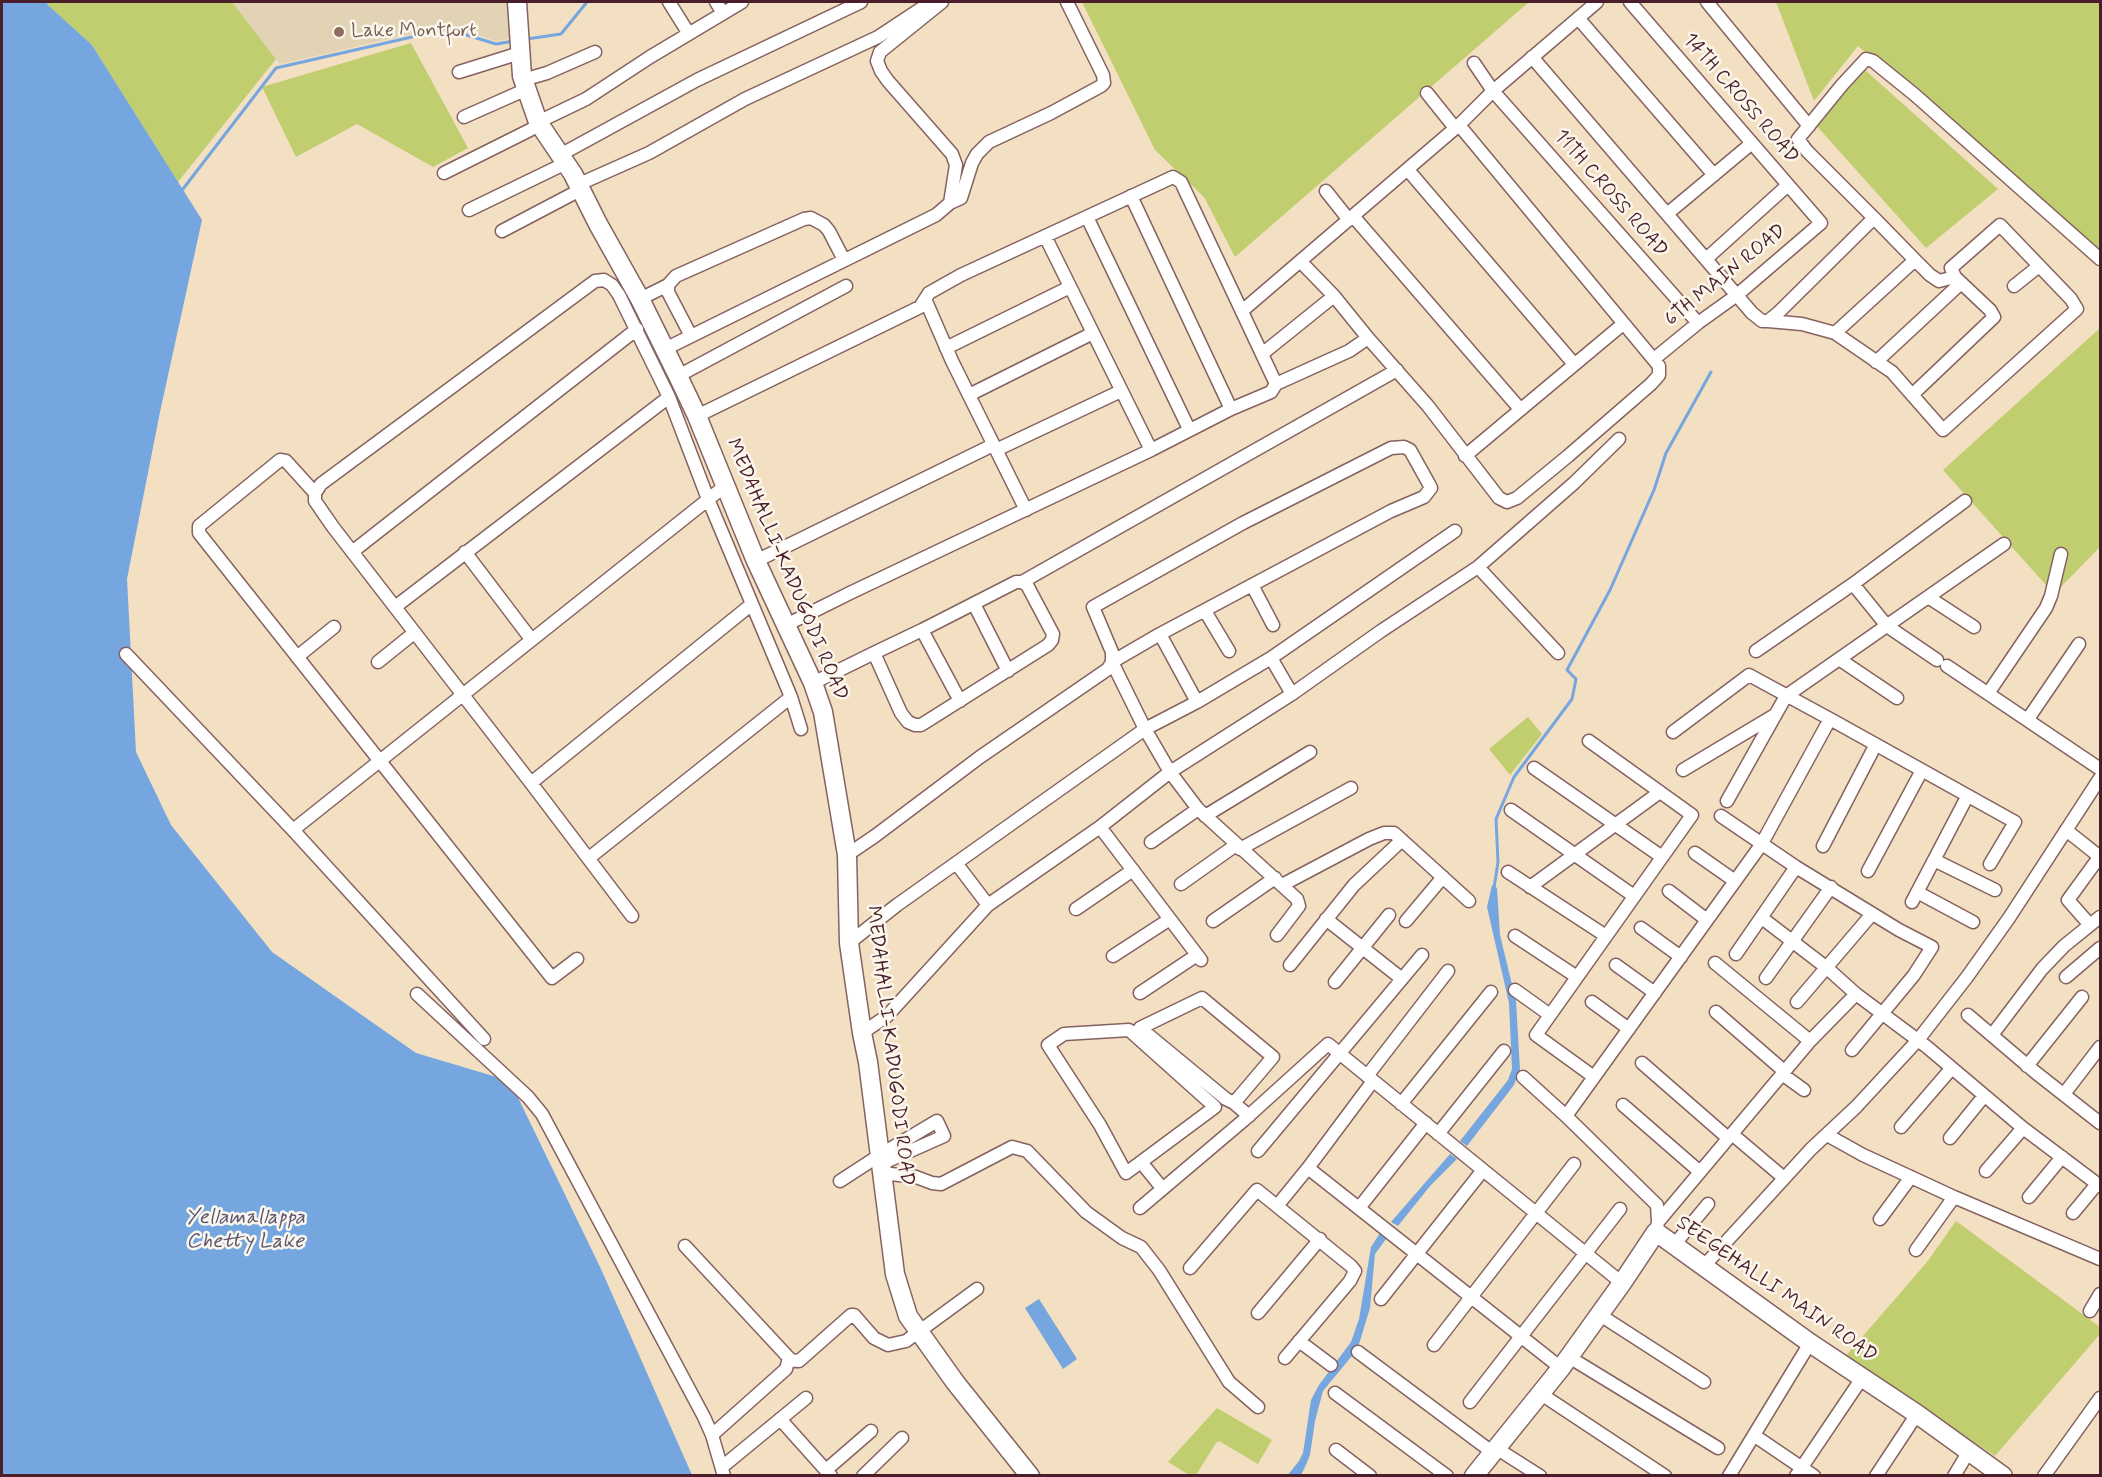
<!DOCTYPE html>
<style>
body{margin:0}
#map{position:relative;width:2102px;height:1477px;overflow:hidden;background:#f3dfc2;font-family:Mynerve,sans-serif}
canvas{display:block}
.frame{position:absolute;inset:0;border:3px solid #4a1f2b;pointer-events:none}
</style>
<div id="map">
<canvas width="2102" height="1477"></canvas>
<div class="frame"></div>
</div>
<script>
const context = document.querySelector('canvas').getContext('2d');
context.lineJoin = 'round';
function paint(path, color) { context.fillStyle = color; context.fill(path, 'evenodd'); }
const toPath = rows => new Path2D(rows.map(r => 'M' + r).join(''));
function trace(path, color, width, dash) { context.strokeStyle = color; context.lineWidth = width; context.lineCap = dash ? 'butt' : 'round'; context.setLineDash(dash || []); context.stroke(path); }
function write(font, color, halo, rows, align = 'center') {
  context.font = font + ' Mynerve,sans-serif'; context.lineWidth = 5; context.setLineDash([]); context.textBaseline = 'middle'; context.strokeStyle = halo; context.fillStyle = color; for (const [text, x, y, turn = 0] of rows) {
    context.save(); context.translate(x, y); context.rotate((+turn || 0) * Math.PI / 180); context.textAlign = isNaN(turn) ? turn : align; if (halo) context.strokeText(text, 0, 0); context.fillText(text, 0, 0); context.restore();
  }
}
paint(toPath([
 [232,2,516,2,515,38,496,41,446,26,280,64]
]), '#e1d3b4');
paint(toPath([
 [46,2,232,2,276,59,178,182,92,45,49,6],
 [1082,2,1529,2,1235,257,1204,197,1155,150],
 [1776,2,2100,2,2100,249,1858,46,1814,101],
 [411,43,468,148,433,167,357,124,296,157,262,87],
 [1865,70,1998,189,1926,248,1815,124],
 [2100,328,2100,547,2054,594,1943,470],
 [1528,717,1542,734,1510,775,1489,749],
 [1956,1221,2100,1327,2100,1334,1995,1456,1844,1358,1927,1262],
 [1217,1408,1272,1440,1258,1464,1219,1441,1216,1443,1196,1475,1189,1475,1168,1462]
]), '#c0ce70');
paint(toPath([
 [2,2,46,2,49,6,92,45,202,220,160,412,127,579,136,752,171,825,272,952,416,1053,510,1081,601,1269,692,1475,2,1476],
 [1492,885,1497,888,1500,935,1516,1001,1520,1070,1514,1085,1467,1146,1460,1141,1508,1080,1512,1069,1509,1003,1487,907],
 [1450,1154,1457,1159,1430,1186,1398,1226,1391,1222],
 [1380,1233,1386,1239,1375,1254,1370,1308,1360,1341,1356,1351,1323,1391,1315,1421,1310,1455,1305,1467,1301,1475,1287,1476,1299,1461,1303,1453,1311,1400,1319,1385,1351,1342,1359,1319,1371,1247],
 [1039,1299,1077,1359,1063,1369,1025,1308]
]), '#75a6e0');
trace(toPath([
 [527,39,561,34,587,2],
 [183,189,276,68,447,29,496,44,514,41],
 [1494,888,1498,862,1496,819,1514,777,1572,699,1576,679,1567,670,1610,590,1654,490,1666,453,1711,372]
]), '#75a6e0', 3);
const street = toPath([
 [669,2,689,34],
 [716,2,723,13],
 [942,2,880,52,877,61,881,71,888,81,952,154,956,165,950,203],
 [1630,2,1821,223,1737,295,1698,323,1654,359],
 [1707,2,1809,126],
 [1578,18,1714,175],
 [1532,57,1752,313,1762,321,1768,321,1778,313,1874,218,1807,151,1798,139,1842,85,1866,59,1873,61,1915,95,2100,259],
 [1474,63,1493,91,1698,323],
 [459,72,520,53],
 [523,80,547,73,595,52],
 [1427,93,1455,128],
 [464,117,527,89],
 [538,122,586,99,650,57,742,2],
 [1459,125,1493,91,1597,2],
 [560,155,697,80,861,2],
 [1408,170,1574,364],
 [444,173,540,125],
 [577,185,649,153,745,99,878,37,931,2],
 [1326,191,1349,220],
 [1131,196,1231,409],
 [469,210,566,163],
 [1667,214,1752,143],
 [1353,216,1520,409],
 [1087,217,1189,429],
 [502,231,580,190],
 [1045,236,1151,450],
 [1706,259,1788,185],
 [1915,260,1930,275,1939,281,1955,277],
 [1301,262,1334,296],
 [668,285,668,292,691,336],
 [2014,286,2039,266],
 [640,299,668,285,676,276,804,219,811,218,824,225,829,231,844,260],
 [925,299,952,361,1026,510],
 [1242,311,1459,125,1659,366,1659,375,1651,384,1568,456,1517,498,1507,502,1499,498,1428,406,1368,338,1349,351,1276,384],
 [1768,321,1802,324,1835,333,1915,260,1874,218],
 [1835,333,1892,372,1943,430,2077,309,2071,299,2000,225,1951,268,1955,277,1990,310,1994,317,1912,395],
 [946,348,1070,287],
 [665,349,936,215,950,203,961,198,972,163,977,154,989,142,1051,113,1101,86,1104,83,1103,75,1067,2],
 [1262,354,1334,296,1368,338],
 [1876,362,1961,283],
 [678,376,846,286],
 [969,395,1093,333],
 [697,416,920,307,929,293,961,275,1173,177,1181,182,1276,384,1271,392,1231,409,1151,450,850,593,786,625],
 [996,450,1121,391],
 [1465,456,1623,324],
 [315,493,286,461,280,460,199,526,199,533,552,978,577,959],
 [352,552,637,329],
 [465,552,531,639],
 [756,561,993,445],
 [1478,567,1558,653],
 [1022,582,1397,370],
 [1853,584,1887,626,1937,660],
 [1252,585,1273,625],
 [1928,597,1974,627],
 [974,604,1008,671],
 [395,607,669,397],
 [1205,611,1229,651],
 [922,630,960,701],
 [1160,634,1197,702],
 [1756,651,1853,584,1965,501],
 [126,654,293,830,484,1039],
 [297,657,334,627],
 [1271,658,1292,694],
 [1839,659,1897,698],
 [378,662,414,633],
 [1947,666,2100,769],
 [813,683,874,653,922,630,1016,582,1022,582,1027,585,1053,634,1052,640,1048,645,921,725,915,725,908,722,901,713,874,653],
 [1989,692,2046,608,2051,596,2061,554],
 [1830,719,2015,822,1990,864],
 [2028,719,2079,644],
 [1589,741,1692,815,1536,1035,1594,1077],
 [1534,768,1662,857],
 [1683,770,1775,715],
 [531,783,752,604],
 [1727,801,1786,696,2004,544],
 [1511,810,1634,896],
 [1205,816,1310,752],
 [1721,816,1796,867,1899,930,1932,947,1914,975,1852,1050],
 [1100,827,1201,960],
 [293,830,725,486],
 [2066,830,2100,857],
 [1151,842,1198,809],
 [1823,846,1875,746],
 [1240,849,1351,788],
 [1695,853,1735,881],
 [847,855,875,836,980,757,1108,669,1112,662,1160,634,1391,511,1424,497,1431,488,1429,484,1410,450,1404,447,1391,448,1243,523,1093,607,1112,652,1112,662,1145,729,1170,772,1198,809,1297,899,1299,906,1277,935],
 [589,858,791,697],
 [1934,860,1995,890],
 [956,863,988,905],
 [1868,871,1921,772],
 [1508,872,1606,936],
 [1181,884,1236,845],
 [1282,885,1369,839,1384,833,1394,833,1469,901],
 [1530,887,1660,792],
 [1669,891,1707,920],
 [1917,892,1973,922],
 [1912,902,1967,797],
 [1076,909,1133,870],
 [632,916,531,783,333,527,315,501,315,493,321,484,595,281,604,280,612,285,619,295,669,397,708,499,791,697,801,729],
 [1762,918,1827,968,1856,994,1927,1047,2023,1128,2100,1186],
 [1326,919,1402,979],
 [1213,921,1275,878],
 [1406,921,1443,877],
 [2090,925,2068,900,2100,856],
 [1641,928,1681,957],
 [1515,936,1577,977],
 [849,943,897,905,1145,729,1197,702,1271,658,1455,531],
 [1736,954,1796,867],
 [1113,956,1170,919],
 [1715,963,1810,1041],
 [1290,965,1354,885,1402,840],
 [1616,965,1655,993],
 [2066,977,2100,948],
 [1766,978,1831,887],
 [1335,982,1389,915],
 [1515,990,1550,1015],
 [1140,993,1197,955],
 [417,994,528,1097,542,1114,704,1417,712,1435,724,1476],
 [1592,1002,1629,1029],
 [1797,1002,1872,914],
 [1716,1012,1784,1071],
 [1968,1015,2035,1072,2100,1123],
 [862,1033,887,1016,988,905,1100,827,1170,772,1292,694,1381,631,1478,567,1574,483,1619,439],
 [1992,1035,2042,969,2064,946,2100,917],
 [1642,1063,1728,1138],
 [2027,1066,2082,997],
 [1782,1074,1804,1090],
 [1367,1076,1448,971],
 [1523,1077,1566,1116],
 [2064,1094,2100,1047],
 [1234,1103,1226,1099,1140,1028,1202,998,1273,1057,1234,1103,1249,1116],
 [1401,1104,1491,992],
 [1623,1105,1700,1172],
 [1901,1127,1951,1069],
 [1438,1134,1504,1051],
 [1732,1134,1784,1178],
 [1827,1135,1863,1155,1954,1197,2100,1259],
 [1950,1138,1984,1096],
 [1258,1151,1422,955],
 [1141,1162,1215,1107,1129,1030,1064,1034,1048,1045,1100,1125,1126,1173,1141,1162,1162,1188],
 [1308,1168,1561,1368],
 [1986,1171,2023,1128],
 [882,1173,916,1177,932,1183,941,1184,1012,1147,1027,1151,1086,1212,1122,1238,1141,1247,1159,1270,1229,1382,1258,1407],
 [840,1181,880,1155,937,1121,944,1136,881,1164],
 [2029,1197,2062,1157],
 [1277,1206,1308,1168,1373,1081],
 [1140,1208,1244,1120,1328,1044,1622,1283],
 [1359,1208,1426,1123],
 [2073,1213,2097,1184],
 [1880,1219,1911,1177],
 [1658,1222,1810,1041,1856,994],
 [1656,1232,1658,1222,1657,1205,1566,1116,1761,845,1830,719,1749,675,1673,732],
 [1674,1245,1708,1204],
 [685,1246,789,1358,786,1369,712,1435],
 [1916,1250,1954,1197],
 [1704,1266,1811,1149,1856,1107,1918,1040,1967,977,2009,918,2100,778],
 [1190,1268,1257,1190,1351,1266,1355,1271,1350,1281,1285,1358],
 [1381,1299,1483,1170],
 [2090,1311,2100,1294],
 [1258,1313,1320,1239],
 [1600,1315,1704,1382],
 [1299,1341,1331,1365],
 [1434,1345,1574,1164],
 [1358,1352,1492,1452],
 [1569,1357,1718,1448],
 [789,1360,799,1361,851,1315,854,1315,874,1338,888,1345,906,1341,977,1289],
 [1335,1393,1447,1476],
 [1541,1394,1665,1476],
 [1470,1402,1620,1209],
 [780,1419,831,1476],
 [1755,1436,1814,1476],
 [1496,1448,1540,1476],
 [1336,1450,1370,1476],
 [722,1467,806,1398],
 [826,1470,871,1431],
 [863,1476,902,1438],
 [1729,1476,1810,1343],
 [1796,1476,1862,1378],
 [1876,1476,1917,1414],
 [1954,1476,1969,1451],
 [2044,1476,2100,1398]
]);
const secondary = toPath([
 [517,2,522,76,538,122,573,174,598,224,640,299,678,376,697,416,756,561,813,683,823,712,847,855,849,943,862,1033,868,1062,895,1274,908,1316,955,1382,1030,1476],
 [1474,1476,1561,1368,1622,1283,1656,1232,1810,1343,1917,1414,2003,1476]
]);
trace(street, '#856260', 15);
trace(secondary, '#856260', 21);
trace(street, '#fff', 12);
trace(secondary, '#fff', 18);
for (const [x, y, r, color] of [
 [339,32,6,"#8d6e63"]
]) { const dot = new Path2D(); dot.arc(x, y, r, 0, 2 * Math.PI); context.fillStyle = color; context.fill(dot); trace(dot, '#fbf7ec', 2); }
write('20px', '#785e54', '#fbf7ec', [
 ["Lake Montfort",351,32]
], 'left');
write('20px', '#4a1f2b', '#fbf7ec', [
 ["14TH CROSS ROAD",1740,99,49],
 ["11TH CROSS ROAD",1610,194,49],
 ["6TH MAIN ROAD",1726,276,-39],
 ["MEDAHALLI-KADUGODI ROAD",786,570,67],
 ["MEDAHALLI-KADUGODI ROAD",889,1046,83],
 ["SEEGEHALLI MAIN ROAD",1776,1290,35]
]);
write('italic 21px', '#5b5573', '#fbf7ec', [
 ["Yellamallappa",245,1219],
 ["Chetty Lake",245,1243]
]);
</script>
